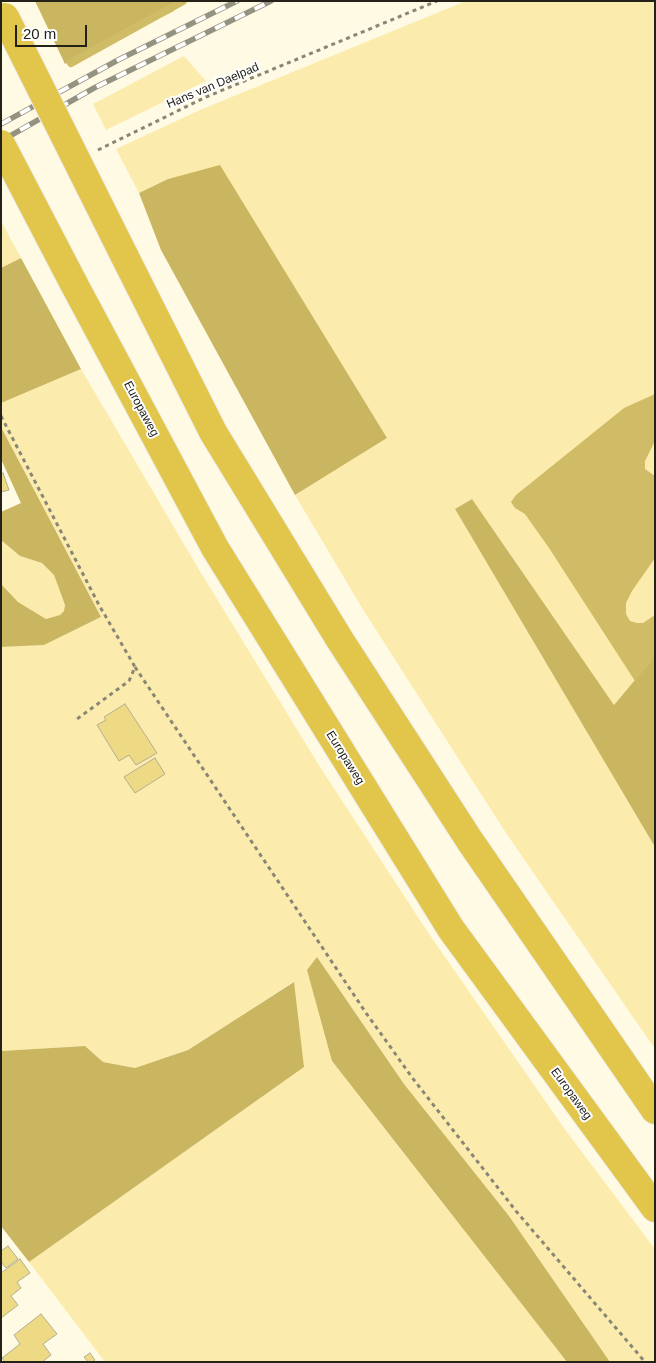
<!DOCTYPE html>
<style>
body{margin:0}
#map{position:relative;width:656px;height:1363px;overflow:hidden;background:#fffae3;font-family:Arial,sans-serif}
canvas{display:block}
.frame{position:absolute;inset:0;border:2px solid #242218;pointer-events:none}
.scale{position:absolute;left:15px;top:25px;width:72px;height:22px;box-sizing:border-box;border:2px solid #242218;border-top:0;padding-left:6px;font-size:15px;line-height:18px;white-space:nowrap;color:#242218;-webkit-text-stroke:4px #fff;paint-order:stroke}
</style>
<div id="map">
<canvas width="656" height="1363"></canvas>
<div class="frame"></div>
<div class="scale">20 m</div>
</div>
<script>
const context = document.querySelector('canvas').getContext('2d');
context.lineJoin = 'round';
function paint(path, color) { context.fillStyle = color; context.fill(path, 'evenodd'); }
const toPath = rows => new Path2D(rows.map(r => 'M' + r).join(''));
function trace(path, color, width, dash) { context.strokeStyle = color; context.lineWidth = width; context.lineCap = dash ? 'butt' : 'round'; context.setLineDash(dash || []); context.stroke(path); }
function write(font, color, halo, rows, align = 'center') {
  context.font = font + ' Arial,sans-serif'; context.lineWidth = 4; context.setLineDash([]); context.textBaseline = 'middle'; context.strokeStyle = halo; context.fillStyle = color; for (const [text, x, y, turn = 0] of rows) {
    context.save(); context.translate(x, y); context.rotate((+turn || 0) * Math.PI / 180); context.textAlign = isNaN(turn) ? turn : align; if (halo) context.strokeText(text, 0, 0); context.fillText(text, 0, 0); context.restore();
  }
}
paint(toPath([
 [466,1,655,1,655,656,614,705,472,499,455,509,655,847,655,1049,506,833,362,608,295,495,387,438,220,166,168,179,139,193,116,149,200,110],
 [184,56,206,81,106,130,93,104],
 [1,221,21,258,1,268],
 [81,369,198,568,320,767,429,934,566,1131,655,1249,655,1362,610,1362,509,1216,404,1084,317,957,332,1061,567,1362,105,1362,29,1262,304,1067,293,982,188,1050,135,1068,103,1062,85,1046,1,1051,1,647,44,645,101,617,1,427,1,403],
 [1,540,20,556,42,563,54,575,65,605,64,611,60,615,46,619,18,602,1,584]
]), '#fbecad');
paint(toPath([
 [35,1,174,1,174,11,65,64],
 [220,165,387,438,295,495,161,250,139,193,168,179],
 [21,258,81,369,1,403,1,268],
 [1,427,101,617,44,645,1,647,1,584,18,602,46,619,60,615,64,611,65,605,54,575,42,563,20,556,1,540,1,512,21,503,1,459],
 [472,499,614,705,655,656,655,847,455,509],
 [317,957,404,1084,509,1216,610,1362,567,1362,332,1061,307,970],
 [294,982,304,1067,29,1262,1,1226,1,1051,85,1046,103,1062,135,1068,188,1050]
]), '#cab560');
paint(toPath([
 [655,394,655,441,645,461,645,469,655,476,655,558,632,591,626,603,626,614,630,621,637,623,643,623,655,615,655,656,635,681,549,548,525,514,515,508,511,502,516,495,624,408]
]), '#d0bb66');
trace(toPath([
 [71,63,183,1]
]), '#d0bb66', 8);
const building = toPath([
 [3,473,9,490,1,492,1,474,3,473],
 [125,704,157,753,136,765,129,755,119,761,97,725,106,720,104,717,125,704],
 [155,758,165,774,135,793,124,777,155,758],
 [8,1246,18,1259,6,1268,1,1262,1,1251,8,1246],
 [20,1259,30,1273,17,1282,21,1288,11,1296,18,1305,1,1318,1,1273,20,1259],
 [41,1314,57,1334,43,1344,51,1355,42,1362,5,1362,2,1358,20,1344,14,1335,41,1314],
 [90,1353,95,1360,93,1362,88,1362,84,1357,90,1353]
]);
paint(building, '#eed984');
trace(building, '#b4ae93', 1);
const highway = toPath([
 [124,255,213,432,340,640,470,841,655,1110],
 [74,284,215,548,451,929,655,1208]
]);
trace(highway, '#ededed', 30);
trace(toPath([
 [98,150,206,97,437,1],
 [1,416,99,605,135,667,129,681,77,719],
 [135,667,366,1013,414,1080,516,1211,645,1362]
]), '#8a8676', 3, [4, 4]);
trace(highway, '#e2c64b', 28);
const rail = toPath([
 [1,124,118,60,237,1],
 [1,141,94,88,271,1]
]);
trace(rail, '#959281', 5.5);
trace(rail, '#fff', 4, [11]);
const highwayBridge = toPath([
 [5,17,124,255],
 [1,144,74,284]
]);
trace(highwayBridge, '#ededed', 30, []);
trace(highwayBridge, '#e2c64b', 28);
write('12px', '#242218', '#fff', [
 ["Hans van Daelpad",213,86,-23],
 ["Europaweg",141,409,62],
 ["Europaweg",345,758,58],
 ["Europaweg",571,1094,54]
]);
</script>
